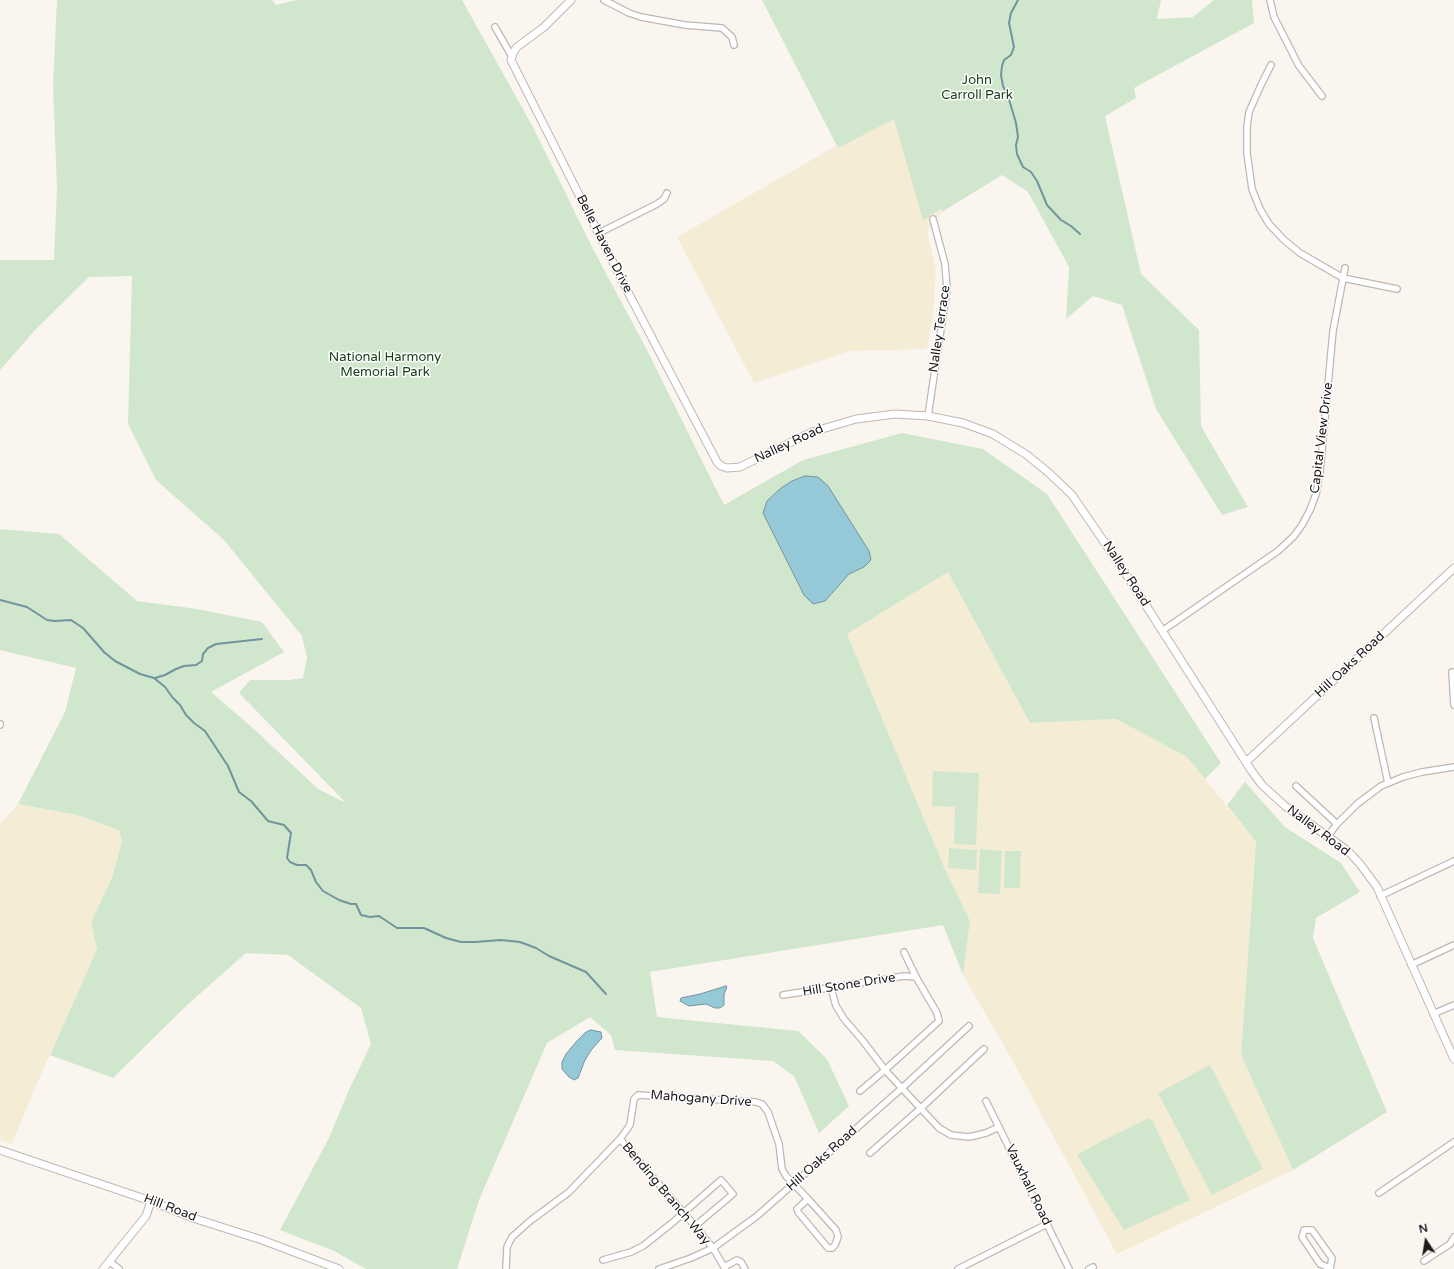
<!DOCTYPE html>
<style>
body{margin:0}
#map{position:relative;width:1454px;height:1269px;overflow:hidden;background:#fbf5f0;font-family:"Varela Round",sans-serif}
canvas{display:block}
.north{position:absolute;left:1406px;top:1221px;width:40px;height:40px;-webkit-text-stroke:3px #fff;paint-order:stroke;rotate:348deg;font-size:11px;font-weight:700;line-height:16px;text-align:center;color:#1c1a19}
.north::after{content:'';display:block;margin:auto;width:14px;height:18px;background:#1c1a19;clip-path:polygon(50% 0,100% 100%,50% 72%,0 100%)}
</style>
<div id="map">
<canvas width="1454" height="1269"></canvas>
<div class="north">N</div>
</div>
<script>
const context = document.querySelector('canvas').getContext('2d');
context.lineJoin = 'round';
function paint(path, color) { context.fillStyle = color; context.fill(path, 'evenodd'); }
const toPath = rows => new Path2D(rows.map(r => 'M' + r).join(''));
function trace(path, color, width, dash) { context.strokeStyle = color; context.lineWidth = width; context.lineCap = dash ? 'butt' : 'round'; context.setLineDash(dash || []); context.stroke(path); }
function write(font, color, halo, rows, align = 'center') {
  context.font = font + ' "Varela Round",sans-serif'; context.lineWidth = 3; context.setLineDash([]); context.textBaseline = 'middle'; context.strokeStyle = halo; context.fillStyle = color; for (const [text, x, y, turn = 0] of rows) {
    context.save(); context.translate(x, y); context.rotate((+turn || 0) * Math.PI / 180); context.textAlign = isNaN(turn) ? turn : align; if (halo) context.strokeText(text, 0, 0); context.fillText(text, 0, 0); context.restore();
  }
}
paint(toPath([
 [936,42,931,141,942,212,927,231,936,270,933,317,927,349,850,351,754,383,677,237,841,143],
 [948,572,1030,723,1116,719,1187,757,1256,842,1241,1055,1293,1170,1117,1254,1011,1058,963,975,970,921,944,867,847,634],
 [18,804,77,815,119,830,122,841,112,878,91,922,97,949,34,1090,12,1144,0,1140,0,824]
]), '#f5ecd6');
paint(toPath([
 [57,0,272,0,276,5,297,0,462,0,534,129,593,249,647,350,724,505,803,460,902,433,983,449,1047,494,1221,763,1205,779,1187,757,1116,719,1030,723,948,572,847,634,944,867,970,921,963,975,943,925,637,974,650,972,657,1017,798,1031,827,1059,849,1106,819,1133,794,1076,773,1061,615,1050,611,1035,590,1017,547,1043,479,1200,457,1269,366,1269,334,1251,280,1230,329,1138,348,1092,371,1044,361,1008,288,955,246,953,186,1006,113,1078,50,1055,97,949,91,922,112,878,122,841,119,830,77,815,18,804,65,712,76,668,0,650,0,529,59,534,137,601,197,609,262,622,284,652,211,692,255,730,318,789,346,803,239,693,250,680,289,680,303,678,307,658,302,636,224,540,156,480,128,424,132,276,89,277,36,329,0,370,0,260,54,260,57,188,53,86],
 [762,0,1161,0,1157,19,1193,17,1214,0,1252,0,1254,23,1134,88,1136,98,1105,116,1141,274,1199,330,1201,426,1248,507,1222,515,1156,409,1122,305,1093,296,1066,319,1069,267,1028,192,1002,175,942,212,941,209,923,220,894,119,838,148],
 [933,771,979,773,976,845,954,844,955,807,932,806],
 [1245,782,1285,827,1341,863,1360,892,1316,918,1313,938,1387,1112,1293,1170,1241,1055,1256,842,1227,805],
 [949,848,977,850,976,870,948,868],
 [980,849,1002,851,1000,894,978,893],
 [1005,851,1021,851,1020,888,1004,888],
 [1210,1065,1263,1169,1212,1195,1158,1093],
 [1149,1118,1152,1120,1190,1200,1124,1230,1077,1155,1102,1141]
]), '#d0e7ce');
const water = toPath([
 [805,476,818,477,828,486,869,551,871,560,864,567,849,574,825,601,813,604,804,595,763,513,767,501,781,488,792,481,805,476],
 [726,986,727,987,724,994,724,1005,720,1008,715,1008,706,1004,689,1006,680,1001,681,998,700,994,726,986],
 [591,1030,601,1032,602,1038,592,1049,585,1060,578,1078,574,1080,569,1077,562,1069,562,1062,566,1054,576,1042,586,1032,591,1030]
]);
paint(water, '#96c9d7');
trace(water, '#71949e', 1);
trace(toPath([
 [1018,0,1011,13,1009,23,1014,47,1011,55,1004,60,1002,66,1001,75,1003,86,1008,96,1016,123,1018,137,1016,145,1017,154,1023,167,1031,172,1037,181,1047,205,1061,220,1071,226,1080,234],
 [0,600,27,607,47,620,55,621,71,620,83,628,104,652,115,661,140,674,154,678,165,687,173,698,180,705,186,715,194,723,205,731,228,766,239,792,251,801,268,821,284,825,291,833,287,858,290,862,297,865,306,865,311,870,316,882,323,891,339,900,351,904,356,904,361,915,370,917,379,916,397,928,424,928,446,938,461,942,475,942,501,940,520,942,536,948,549,956,586,972,606,994],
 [155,678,165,675,176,669,184,666,196,665,202,661,203,654,208,648,216,644,262,639]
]), '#71949e', 2);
const minor = toPath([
 [604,0,629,13,641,17,685,25,722,28,732,37,734,45],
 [1270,0,1274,17,1299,66,1322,96],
 [495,27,511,55],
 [1271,65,1261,85,1249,112,1247,127,1247,153,1252,189,1260,209,1269,224,1284,240,1300,253,1343,278,1397,289],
 [599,233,657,204,664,199,667,193],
 [928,416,947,289,945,264,933,219],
 [1162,631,1278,551,1294,536,1302,525,1310,510,1316,494,1320,472,1333,331,1345,268],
 [1452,672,1454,705],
 [1374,718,1388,783],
 [0,725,0,724],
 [1296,786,1337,824],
 [1327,837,1337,824,1357,804,1381,786,1403,777,1422,772,1454,767],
 [1380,896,1454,861],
 [1411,965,1454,945],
 [831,988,836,1006,844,1019,863,1041,885,1070,939,1128,951,1135,969,1137,986,1133,999,1127],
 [783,995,904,976,916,977],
 [1433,1014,1454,1005],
 [860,1091,885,1070,939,1021,937,1013,916,977,904,952],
 [986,1101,1069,1269],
 [620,1139,695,1226,713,1248,724,1267],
 [870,1153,921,1108,984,1049],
 [1379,1193,1454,1142],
 [808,1199,836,1230,838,1237,835,1245,832,1248,828,1248,798,1212,797,1209,808,1199],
 [603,1260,631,1252,643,1246,672,1223,721,1180,733,1194,695,1226],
 [1424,1261,1450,1244,1454,1237],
 [110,1262,119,1269],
 [506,1269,507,1247,512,1237,530,1221,569,1192,620,1139,630,1125,634,1099,638,1095,756,1102,762,1104,768,1112,779,1144,782,1169,786,1176,808,1199],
 [659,1269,691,1258,713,1248,757,1216,902,1088,969,1026],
 [725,1269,724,1267,737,1260,741,1262,745,1269],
 [958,1269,1047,1224],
 [1089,1269,1093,1267],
 [1330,1269,1332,1258,1312,1230,1304,1230,1302,1237,1320,1264,1330,1268]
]);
const tertiary = toPath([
 [571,0,544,27,517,47,513,53,511,60,629,294,717,462,721,466,727,468,740,467,812,432,856,419,895,414,928,416,963,423,993,434,1027,455,1049,473,1072,495,1124,571,1251,770,1262,785,1285,806,1348,851,1360,864,1377,887,1454,1059],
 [1246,762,1454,568],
 [0,1150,151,1201,193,1218,262,1240,339,1269],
 [103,1269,146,1216,151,1201]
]);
trace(minor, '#beb8b4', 8);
trace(tertiary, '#beb8b4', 9);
trace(minor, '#fff', 5.5);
trace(tertiary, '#fff', 7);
write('13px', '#154015', '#fff', [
 ["John",977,81],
 ["Carroll Park",977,96],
 ["National Harmony",385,358],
 ["Memorial Park",385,373]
]);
write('13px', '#1c1a19', '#fff', [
 ["Belle Haven Drive",604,244,63],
 ["Nalley Terrace",940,329,-82],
 ["Capital View Drive",1322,438,-83],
 ["Nalley Road",789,444,-25],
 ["Nalley Road",1126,574,57],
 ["Hill Oaks Road",1350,665,-43],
 ["Nalley Road",1318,831,37],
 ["Hill Stone Drive",849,985,-9],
 ["Mahogany Drive",701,1099,4],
 ["Hill Oaks Road",822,1159,-42],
 ["Vauxhall Road",1028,1185,64],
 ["Bending Branch Way",666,1194,50],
 ["Hill Road",170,1208,21]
]);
</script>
